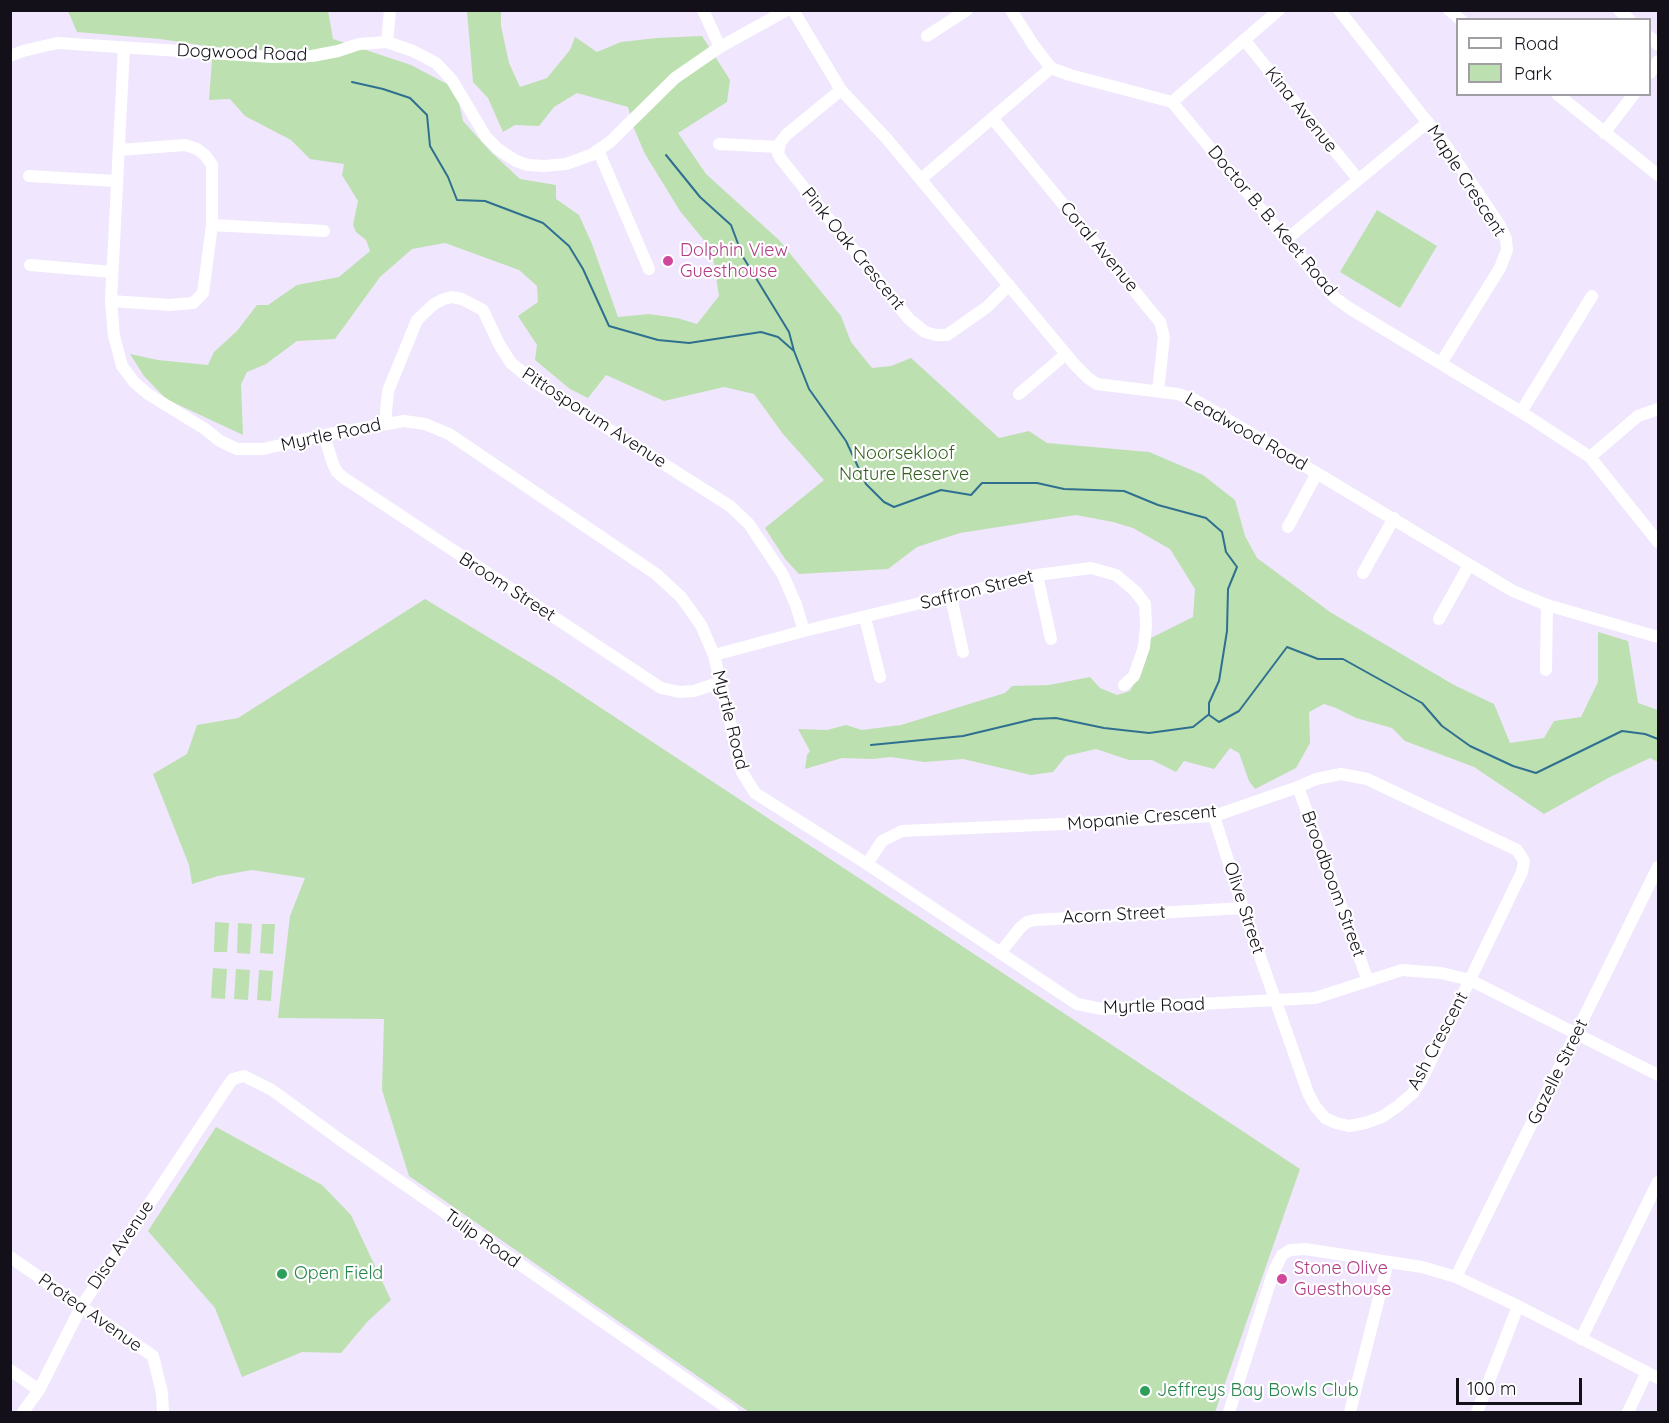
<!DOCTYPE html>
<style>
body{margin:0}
#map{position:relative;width:1669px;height:1423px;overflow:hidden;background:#f0e6fe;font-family:Quicksand,sans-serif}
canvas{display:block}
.frame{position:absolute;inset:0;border:12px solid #14101a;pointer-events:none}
.legend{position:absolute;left:1456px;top:18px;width:195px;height:78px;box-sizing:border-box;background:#fff;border:2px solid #a19fa3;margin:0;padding:8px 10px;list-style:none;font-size:18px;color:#14101a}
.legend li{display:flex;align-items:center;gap:12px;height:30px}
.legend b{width:30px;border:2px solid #a19fa3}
.scale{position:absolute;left:1456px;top:1378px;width:126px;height:27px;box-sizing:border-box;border:3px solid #14101a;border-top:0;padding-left:8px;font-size:18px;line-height:21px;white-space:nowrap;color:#14101a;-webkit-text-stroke:4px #fff;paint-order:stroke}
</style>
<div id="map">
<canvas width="1669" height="1423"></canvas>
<div class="frame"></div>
<ul class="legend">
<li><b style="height:8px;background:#fff"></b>Road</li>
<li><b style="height:16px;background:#bde0b0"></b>Park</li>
</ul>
<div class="scale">100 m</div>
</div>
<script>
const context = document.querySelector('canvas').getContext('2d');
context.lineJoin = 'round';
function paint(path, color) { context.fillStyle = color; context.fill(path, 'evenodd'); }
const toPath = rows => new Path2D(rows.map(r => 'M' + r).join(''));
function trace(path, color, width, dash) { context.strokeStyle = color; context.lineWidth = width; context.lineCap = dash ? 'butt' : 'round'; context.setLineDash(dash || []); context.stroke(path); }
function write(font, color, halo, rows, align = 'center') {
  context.font = font + ' Quicksand,sans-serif'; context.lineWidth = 4.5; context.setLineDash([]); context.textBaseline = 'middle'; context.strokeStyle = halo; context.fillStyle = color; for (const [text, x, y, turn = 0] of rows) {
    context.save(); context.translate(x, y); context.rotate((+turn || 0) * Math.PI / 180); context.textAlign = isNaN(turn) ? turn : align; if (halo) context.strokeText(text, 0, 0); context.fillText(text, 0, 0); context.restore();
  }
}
paint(toPath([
 [68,11,328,11,333,39,411,65,447,84,459,103,463,121,491,152,520,179,556,185,556,199,579,215,592,244,618,317,649,314,677,318,697,324,719,296,712,250,680,211,645,154,633,126,628,107,577,93,554,107,539,126,515,125,503,132,488,98,473,82,467,11,501,11,501,26,509,63,520,87,547,78,570,50,575,37,597,52,621,42,657,38,702,36,730,80,727,102,678,133,706,174,779,240,841,316,851,342,872,368,891,366,911,358,999,438,1029,431,1047,443,1149,452,1203,475,1235,500,1245,536,1257,558,1330,612,1454,685,1494,704,1510,743,1544,738,1554,721,1581,717,1598,682,1598,632,1628,641,1638,703,1658,710,1658,762,1650,758,1610,777,1544,814,1474,767,1405,741,1392,728,1356,718,1336,708,1324,704,1309,712,1310,743,1296,768,1255,789,1249,781,1239,753,1230,748,1214,769,1184,761,1176,772,1152,760,1129,760,1096,749,1066,756,1053,772,1031,775,963,759,924,762,891,757,872,759,842,758,805,769,807,755,810,751,798,729,827,730,846,725,862,730,901,725,1005,693,1012,686,1049,685,1090,677,1100,688,1117,695,1130,691,1139,675,1147,640,1193,617,1195,589,1170,549,1133,528,1113,522,1076,515,960,533,917,547,888,569,799,574,785,559,765,528,824,480,783,434,754,394,724,387,664,401,606,375,588,398,570,389,535,360,537,345,518,316,538,302,537,286,519,270,445,243,412,249,380,277,335,339,297,341,266,364,247,372,241,384,243,435,166,399,144,376,130,354,158,360,208,365,214,352,237,331,257,305,268,305,297,285,339,277,370,251,366,240,356,232,353,225,358,201,342,175,344,164,310,159,291,140,245,116,230,99,209,100,213,47,160,39,77,32],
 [1377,210,1437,246,1400,308,1340,272],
 [425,599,554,677,1300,1169,1215,1412,749,1412,409,1176,382,1090,384,1019,278,1018,290,916,305,878,252,870,218,876,192,884,189,865,153,774,187,754,197,725,238,718],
 [215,922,229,923,227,952,214,952],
 [238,923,252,924,250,954,237,953],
 [262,924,275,924,273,954,260,953],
 [213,968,227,969,225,999,211,998],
 [236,969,250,970,248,1000,234,999],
 [259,970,273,971,271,1001,257,1000],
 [216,1127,322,1185,351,1215,391,1300,368,1321,341,1353,302,1352,242,1377,215,1308,148,1231]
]), '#bde0b0');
trace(toPath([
 [352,82,383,89,410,98,427,115,430,146,448,177,457,200,485,201,543,223,569,246,583,269,609,326,658,340,689,343,761,332,778,337,794,351,809,389,846,441,866,484,884,502,894,507,941,490,971,495,982,483,1037,483,1064,489,1124,491,1158,505,1206,518,1222,532,1226,552,1237,567,1228,589,1227,631,1219,681,1209,703,1209,715,1219,722,1239,711,1287,647,1318,659,1343,659,1422,703,1442,726,1470,746,1513,766,1536,773,1622,731,1645,734,1658,739],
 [666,155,700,197,731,225,743,257,789,332,794,351],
 [871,745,963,736,1034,719,1056,718,1104,728,1149,733,1193,727,1208,715]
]), '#2f7090', 2);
trace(toPath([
 [703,10,720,47],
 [793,10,841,90,887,139,1075,365,1088,378,1097,384,1178,394,1195,400,1513,591,1547,605,1658,637],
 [1011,10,1034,46,1051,68],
 [1339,10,1447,147,1499,224,1506,239,1507,250,1500,268,1441,363],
 [1449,10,1461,20],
 [1619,10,1630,20],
 [927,36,967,10],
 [1650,37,1658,45],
 [1245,41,1358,179],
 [387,42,390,10],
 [124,48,111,301,114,336,122,366,134,382,148,394,205,429,220,441,237,449,263,449,324,435,404,421,425,424,449,434,656,574,681,597,701,625,714,655,742,772,755,793,867,864,1077,1004,1102,1009,1315,998,1402,970,1441,973,1470,980,1658,1075],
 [10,56,23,51,57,43,272,57,312,56,338,51,359,44,387,42,413,51,436,63,452,80,486,137,498,149,516,161,528,165,544,166,566,164,591,155,610,142,675,78,720,47,787,10],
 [1051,68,1070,75,1172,102,1334,297,1349,308,1521,412,1590,457,1658,542],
 [1650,73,1658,61],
 [841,90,786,135,780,143,778,153,781,159,909,319,925,332,936,335,947,335,987,307,1009,285],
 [1557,94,1658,175],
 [1172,102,1279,10],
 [993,119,1160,322,1164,337,1158,391],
 [1604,133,1634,94],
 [719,144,779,147],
 [598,150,649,269],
 [29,176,115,181],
 [921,179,1051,68],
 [212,225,324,231],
 [1287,239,1428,122],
 [30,265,112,272],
 [111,301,170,305,193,303,203,293,212,225,212,165,205,155,197,149,185,145,119,150],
 [1019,394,1066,354],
 [1521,412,1592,296],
 [385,423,388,391,417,320,434,304,444,299,452,297,462,299,483,310,499,344,511,363,533,381,730,506,749,524,783,575,796,605,804,631],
 [324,435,333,464,337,472,344,478,661,688,680,692,694,691,721,682],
 [1590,457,1638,416,1658,409],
 [1288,527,1317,473],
 [1363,573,1394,518],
 [1037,575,1051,639],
 [951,597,963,652],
 [865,618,880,677],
 [1439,619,1469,565],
 [714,655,804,631,1037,575,1091,568,1116,575,1135,591,1145,604,1146,626,1144,647,1134,676,1124,685],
 [1546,670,1547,605],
 [1298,787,1368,981],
 [867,864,882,841,902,831,1063,824,1214,816,1298,787,1316,779,1341,774,1367,779,1517,850,1524,861,1522,872,1422,1079,1413,1093,1398,1106,1382,1117,1365,1123,1349,1126,1336,1123,1325,1118,1315,1106,1308,1093,1243,908,1214,816],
 [1000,953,1020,928,1027,922,1035,920,1243,908],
 [10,1257,153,1356,162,1393,163,1412],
 [1456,1277,1658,867],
 [1581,1339,1658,1182],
 [10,1370,39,1390],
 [23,1412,39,1390,81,1307,229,1084,233,1079,244,1076,272,1090,339,1139,733,1412],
 [1229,1412,1273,1273,1282,1255,1290,1250,1305,1249,1422,1267,1456,1277,1518,1306,1658,1378],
 [1350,1412,1388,1262],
 [1477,1412,1518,1306],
 [1628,1412,1647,1372]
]), '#fff', 12);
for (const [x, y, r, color] of [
 [668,261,6,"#d1479c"],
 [282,1274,6,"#2e9e5b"],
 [1282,1279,6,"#d1479c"],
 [1145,1391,6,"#2e9e5b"]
]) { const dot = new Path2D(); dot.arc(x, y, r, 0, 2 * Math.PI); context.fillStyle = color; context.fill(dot); trace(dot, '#fff', 2); }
write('18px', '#14101a', '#fff', [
 ["Dogwood Road",242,53,2],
 ["Kina Avenue",1301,110,51],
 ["Maple Crescent",1466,181,57],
 ["Doctor B. B. Keet Road",1272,221,50],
 ["Coral Avenue",1099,247,50],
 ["Pink Oak Crescent",853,249,51],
 ["Pittosporum Avenue",594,418,33],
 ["Leadwood Road",1246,432,30],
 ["Myrtle Road",331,435,-12],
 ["Broom Street",507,587,33],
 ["Saffron Street",977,590,-14],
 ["Myrtle Road",730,720,76],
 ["Mopanie Crescent",1142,818,-5],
 ["Broodboom Street",1333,884,70],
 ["Olive Street",1244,908,72],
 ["Acorn Street",1114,915,-3],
 ["Myrtle Road",1154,1006,-2],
 ["Ash Crescent",1438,1041,-62],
 ["Gazelle Street",1558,1072,-64],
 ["Tulip Road",482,1239,35],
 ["Disa Avenue",121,1245,-56],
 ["Protea Avenue",90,1313,35]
]);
write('18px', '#b23c85', '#fff', [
 ["Dolphin View",680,251],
 ["Guesthouse",680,272],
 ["Stone Olive",1294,1269],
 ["Guesthouse",1294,1290]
], 'left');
write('18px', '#325f1d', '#fff', [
 ["Noorsekloof",904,454],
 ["Nature Reserve",904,475]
]);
write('18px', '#27864d', '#fff', [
 ["Open Field",294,1274],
 ["Jeffreys Bay Bowls Club",1157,1391]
], 'left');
</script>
